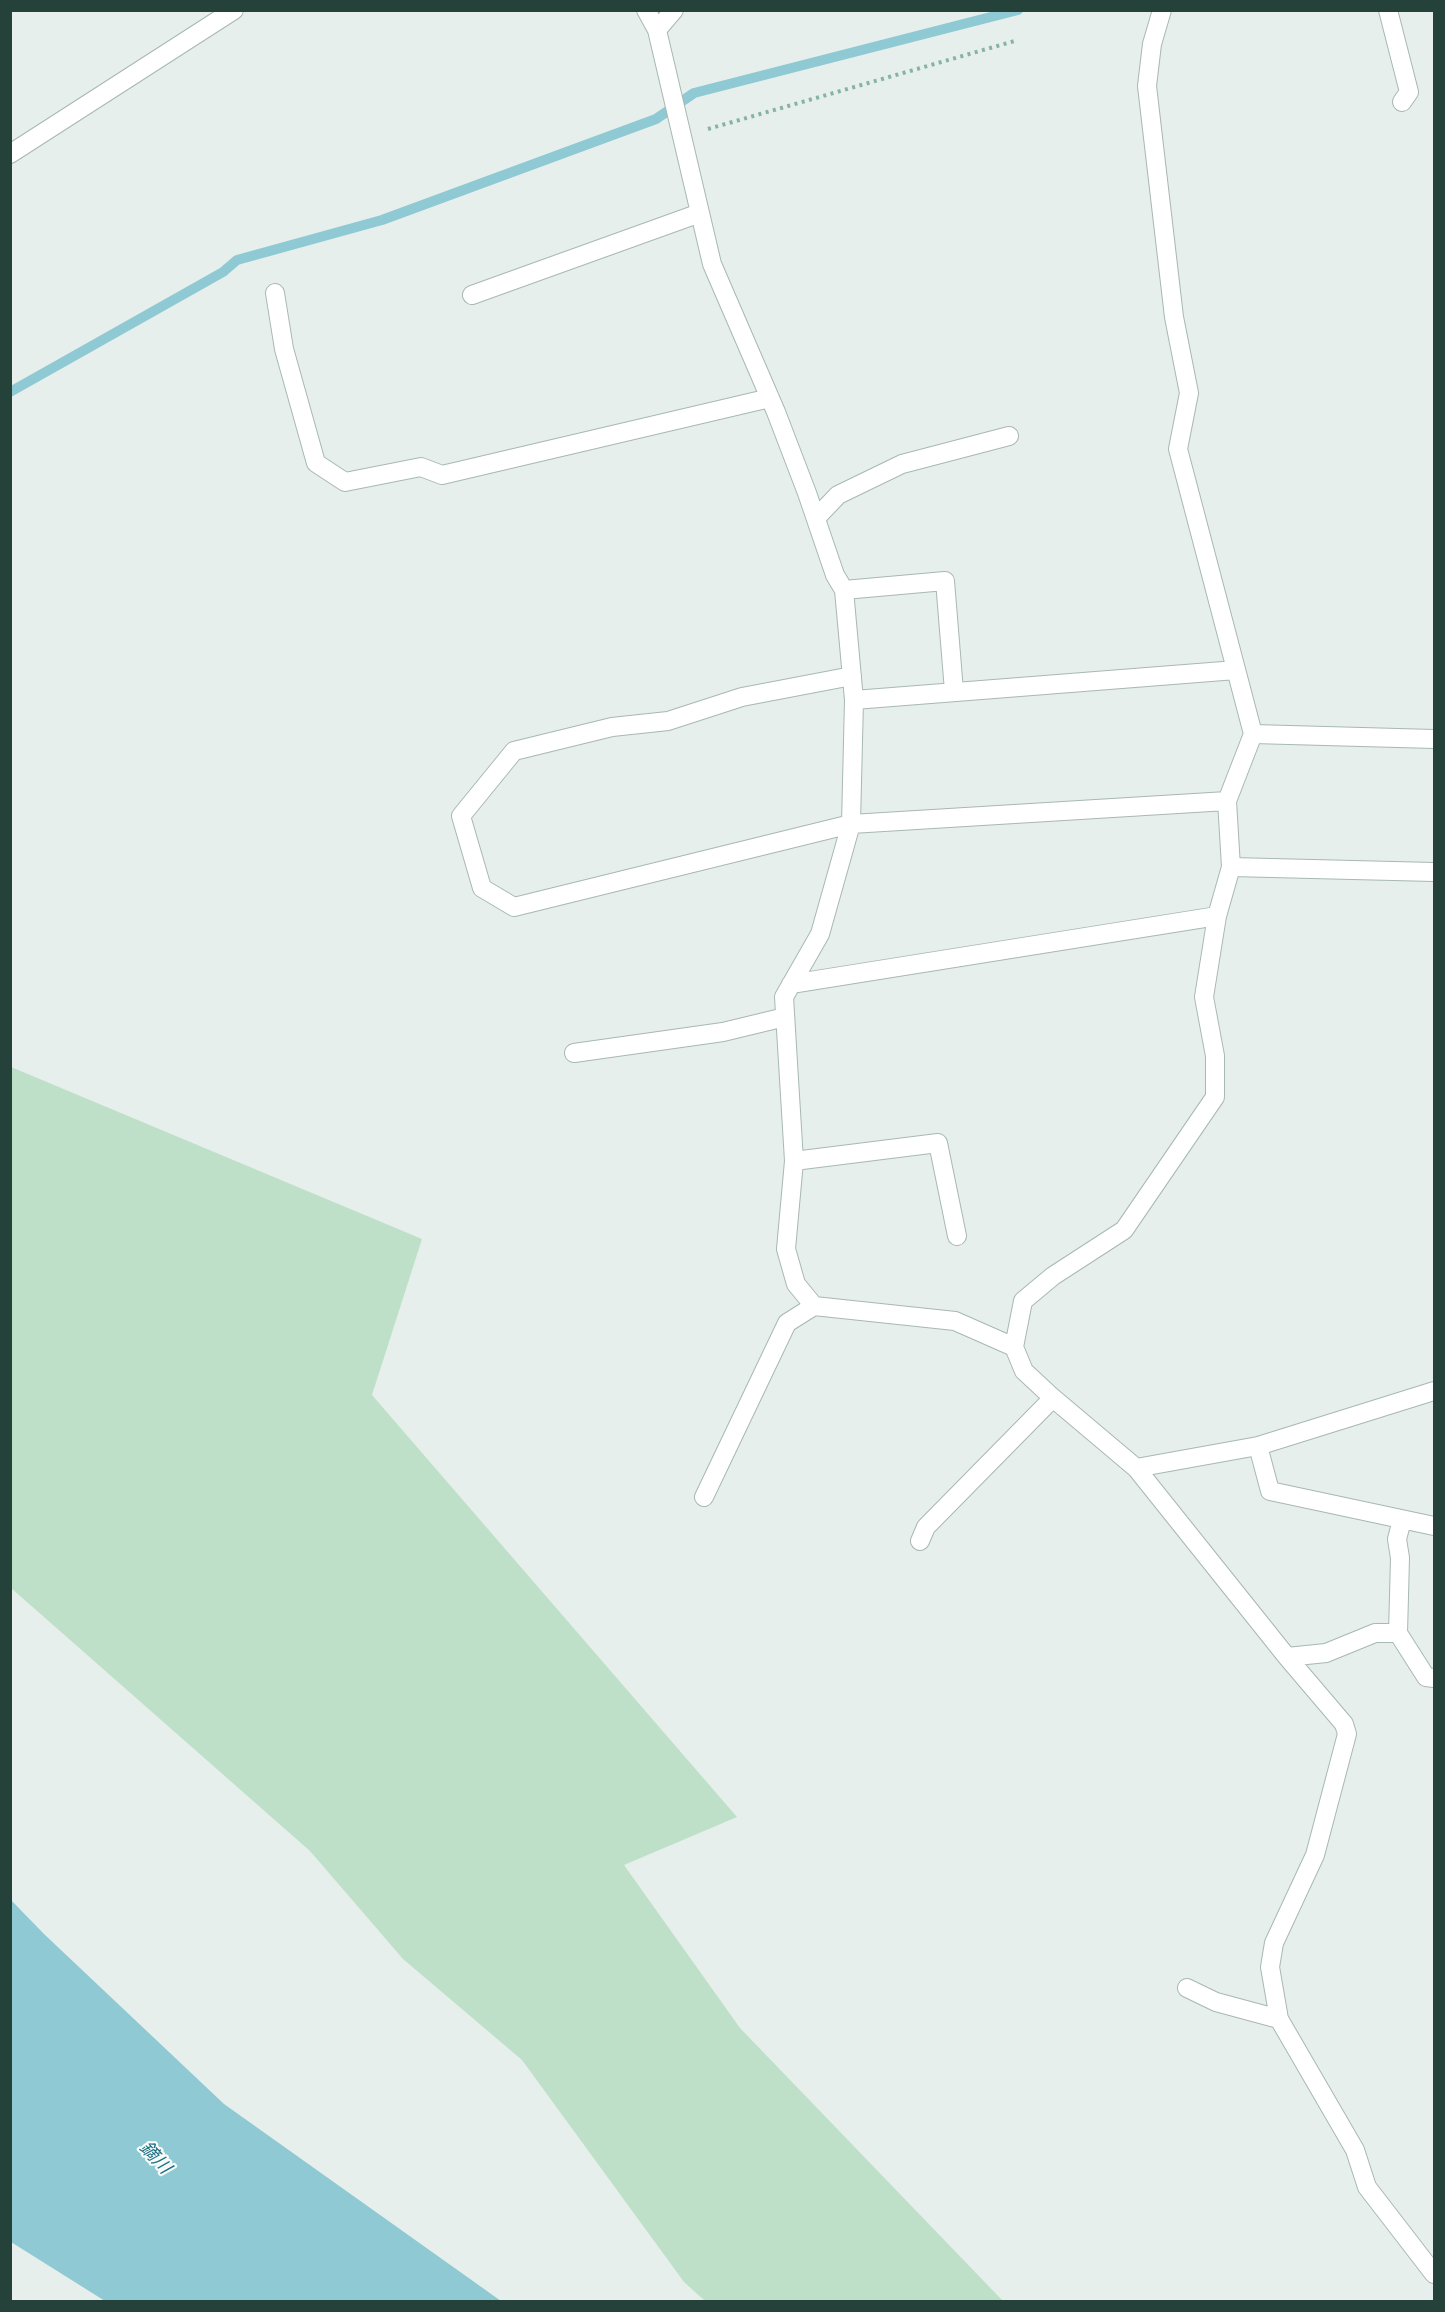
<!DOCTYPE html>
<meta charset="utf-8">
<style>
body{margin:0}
#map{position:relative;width:1445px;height:2312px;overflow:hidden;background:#e6efeb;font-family:Karla,sans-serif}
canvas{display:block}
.frame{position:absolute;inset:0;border:12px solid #24423a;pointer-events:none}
</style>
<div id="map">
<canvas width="1445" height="2312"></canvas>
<div class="frame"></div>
</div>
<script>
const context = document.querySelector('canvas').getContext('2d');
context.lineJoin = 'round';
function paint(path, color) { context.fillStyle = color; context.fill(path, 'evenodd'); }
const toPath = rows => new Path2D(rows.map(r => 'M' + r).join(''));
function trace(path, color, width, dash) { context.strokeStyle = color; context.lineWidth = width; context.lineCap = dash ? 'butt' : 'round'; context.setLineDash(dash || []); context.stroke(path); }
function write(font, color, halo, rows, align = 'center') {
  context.font = font + ' Karla,"Noto Sans JP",sans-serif'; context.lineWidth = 4.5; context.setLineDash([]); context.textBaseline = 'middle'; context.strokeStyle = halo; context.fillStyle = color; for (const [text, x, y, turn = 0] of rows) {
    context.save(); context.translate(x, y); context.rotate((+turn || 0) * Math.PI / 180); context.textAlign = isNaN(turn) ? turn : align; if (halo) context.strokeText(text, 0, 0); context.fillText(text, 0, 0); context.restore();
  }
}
paint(toPath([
 [11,1067,422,1239,372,1395,737,1817,624,1865,740,2028,1003,2301,705,2301,684,2282,522,2060,403,1959,310,1851,11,1588]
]), '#bfe0c8');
paint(toPath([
 [10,1899,44,1934,224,2104,501,2301,105,2301,11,2242]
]), '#8ec9d4');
trace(toPath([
 [10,392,223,272,237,260,382,220,656,119,694,93,1018,10]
]), '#8ec9d4', 10);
const minor = toPath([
 [646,10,657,30,712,264,776,412,807,493,835,575,844,590,854,700,851,824,820,934,784,997,794,1161,786,1249,796,1284,814,1306,955,1321,1014,1347],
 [1162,10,1152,44,1147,86,1174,317,1189,393,1178,449,1253,734,1227,801,1231,867,1217,916,1204,997,1215,1056,1215,1097,1124,1230,1053,1276,1023,1301,1014,1347,1024,1371,1053,1398,1136,1468,1287,1657,1326,1653,1375,1633,1398,1633,1426,1677,1434,1678],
 [1388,10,1409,92,1402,102],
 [657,30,674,10],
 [10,154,234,10],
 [275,293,284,349,316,463,345,482,421,467,442,475,770,398],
 [472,295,700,213],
 [816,518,838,495,902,464,1009,436],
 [844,590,945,581,954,691],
 [852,676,742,697,668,721,612,727,514,751,461,816,482,888,514,907,851,824,1227,801],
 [854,700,1236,670],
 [1253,734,1434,739],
 [1231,867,1434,872],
 [791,984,1217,916],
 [574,1053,723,1032,785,1017],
 [794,1161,938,1143,957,1236],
 [1258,1446,1270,1491,1434,1526],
 [1136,1468,1258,1446,1434,1391],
 [704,1497,787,1323,814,1306],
 [920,1541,926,1527,1053,1398],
 [1398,1633,1400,1558,1397,1539,1402,1520],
 [1287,1657,1344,1724,1347,1734,1315,1855,1274,1943,1270,1967,1279,2019,1355,2150,1367,2187,1434,2274],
 [1187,1988,1216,2002,1279,2019]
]);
trace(minor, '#a8b8b2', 20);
trace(toPath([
 [708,129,1018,40]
]), '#86b3a5', 4, [3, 4.5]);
trace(minor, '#fff', 18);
write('italic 18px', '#1c6f80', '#f7fbf9', [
 ["鏑川",155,2158,47]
]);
</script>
